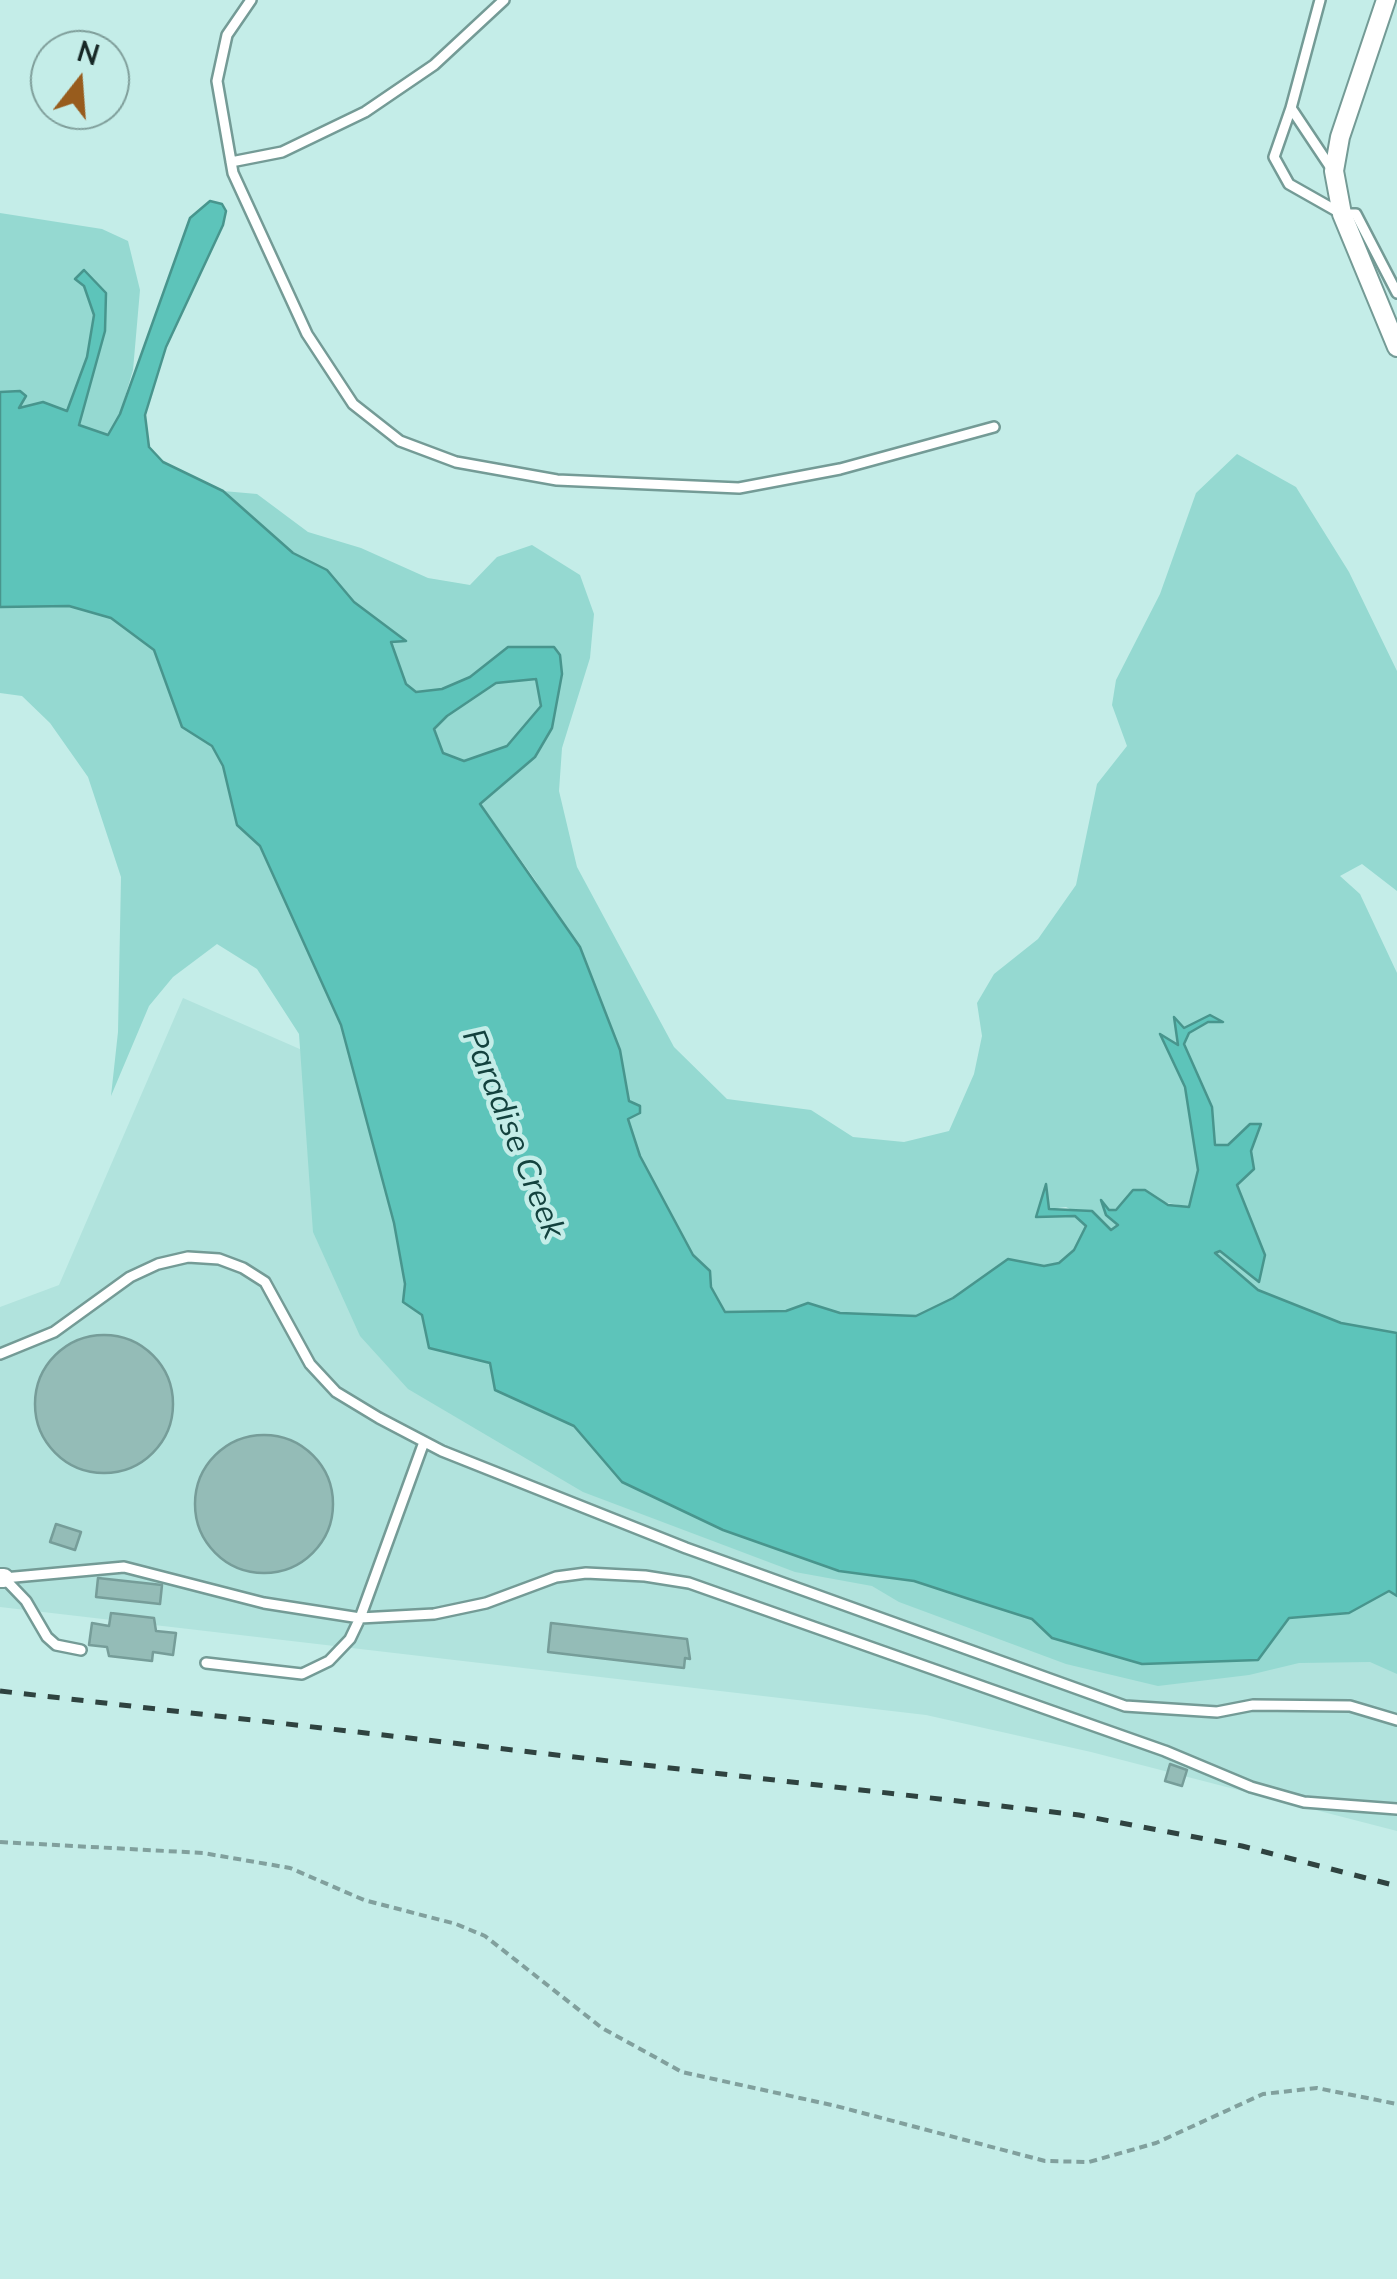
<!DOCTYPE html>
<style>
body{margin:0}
#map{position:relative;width:1397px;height:2279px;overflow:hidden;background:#c4ede8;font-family:Mulish,sans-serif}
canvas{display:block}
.north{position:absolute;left:30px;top:30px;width:100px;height:100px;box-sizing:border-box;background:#c4ede8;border:2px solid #7f9e9a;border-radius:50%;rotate:17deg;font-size:28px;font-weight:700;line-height:40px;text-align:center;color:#172725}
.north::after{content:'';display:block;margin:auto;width:35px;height:45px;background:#985c1d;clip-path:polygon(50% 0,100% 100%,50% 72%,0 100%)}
</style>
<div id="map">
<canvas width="1397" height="2279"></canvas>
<div class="north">N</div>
</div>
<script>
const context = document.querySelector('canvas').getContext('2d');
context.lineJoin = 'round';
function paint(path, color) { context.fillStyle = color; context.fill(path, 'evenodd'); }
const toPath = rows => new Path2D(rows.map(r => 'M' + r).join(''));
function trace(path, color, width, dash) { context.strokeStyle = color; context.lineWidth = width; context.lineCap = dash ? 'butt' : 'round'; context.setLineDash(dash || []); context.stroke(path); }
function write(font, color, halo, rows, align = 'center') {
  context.font = font + ' Mulish,sans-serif'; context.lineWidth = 9; context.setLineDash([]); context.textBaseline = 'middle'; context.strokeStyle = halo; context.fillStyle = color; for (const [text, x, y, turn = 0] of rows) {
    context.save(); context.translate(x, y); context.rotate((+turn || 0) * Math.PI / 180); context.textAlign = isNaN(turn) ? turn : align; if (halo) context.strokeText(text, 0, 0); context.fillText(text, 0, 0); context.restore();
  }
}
paint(toPath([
 [183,998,357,1074,723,1530,1032,1619,1397,1596,1397,1831,1091,1752,926,1715,0,1607,0,1307,59,1285]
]), '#b1e3dd');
paint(toPath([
 [0,213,102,229,128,241,140,290,133,370,120,414,108,435,79,425,105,331,84,286,94,315,87,357,67,412,18,408,26,396,20,391,0,392],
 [1237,454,1296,487,1349,572,1397,671,1397,891,1362,864,1340,876,1360,894,1397,973,1397,1333,1341,1323,1257,1290,1215,1253,1220,1251,1258,1281,1265,1255,1237,1185,1261,1124,1250,1124,1228,1145,1215,1145,1212,1107,1184,1044,1189,1033,1208,1022,1210,1015,1183,1028,1175,1018,1179,1047,1160,1034,1185,1087,1198,1170,1189,1207,1157,1201,1109,1210,1104,1204,1118,1225,1111,1231,1066,1207,1049,1209,1046,1188,1048,1216,1075,1216,1086,1226,1074,1250,1059,1263,1044,1266,1008,1259,953,1298,916,1316,840,1313,808,1303,786,1311,725,1313,711,1286,710,1271,693,1255,640,1156,628,1119,640,1106,629,1101,620,1050,600,1009,536,881,480,803,535,757,562,675,518,648,508,647,470,677,442,689,416,692,406,684,391,642,405,641,354,602,327,570,293,553,223,491,257,494,308,532,361,548,428,578,470,585,497,557,532,545,580,575,594,614,590,658,562,748,559,791,577,867,674,1047,727,1099,811,1110,853,1137,904,1142,949,1131,974,1074,982,1036,977,1003,994,974,1038,939,1076,885,1097,784,1127,746,1112,705,1116,680,1160,594,1196,493],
 [69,606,111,618,154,650,182,727,212,746,223,766,237,825,260,846,341,1025,394,1223,405,1284,403,1302,422,1315,430,1348,490,1363,495,1390,574,1426,622,1482,839,1571,914,1581,1032,1619,1053,1638,1349,1613,1389,1591,1397,1596,1397,1674,1370,1662,1299,1663,1249,1675,1158,1686,1066,1664,899,1602,872,1586,795,1572,583,1492,408,1389,360,1336,313,1232,299,1034,257,969,217,944,173,977,149,1006,111,1096,118,1032,121,877,88,777,50,723,22,696,0,693,0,607],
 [536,679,541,706,507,746,464,761,443,753,434,729,447,716,496,683]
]), '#95d9d1');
const water = toPath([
 [210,201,222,204,226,211,223,225,166,347,145,415,149,447,163,462,223,491,293,553,327,570,354,602,406,641,391,642,406,684,416,692,442,689,470,677,508,647,554,647,560,655,562,674,552,728,535,757,480,804,580,947,620,1050,629,1101,640,1106,640,1113,628,1119,640,1156,693,1255,710,1271,711,1287,725,1312,786,1311,808,1303,840,1313,916,1316,953,1298,1008,1259,1044,1266,1059,1263,1074,1250,1086,1226,1075,1216,1036,1217,1046,1184,1049,1209,1092,1211,1111,1230,1118,1225,1106,1215,1101,1200,1109,1210,1116,1210,1133,1190,1145,1190,1168,1205,1189,1207,1198,1170,1185,1087,1160,1034,1178,1045,1174,1017,1184,1028,1210,1015,1223,1022,1208,1022,1189,1033,1184,1044,1212,1107,1215,1145,1228,1145,1250,1124,1261,1124,1251,1151,1254,1169,1237,1185,1265,1255,1259,1282,1220,1251,1215,1253,1258,1290,1341,1323,1397,1333,1397,1596,1389,1591,1349,1613,1289,1618,1258,1660,1142,1664,1052,1638,1032,1619,969,1599,914,1581,839,1571,723,1530,622,1482,574,1426,495,1390,490,1363,429,1348,422,1315,403,1302,405,1284,394,1223,341,1025,260,846,237,825,223,766,212,746,182,727,154,650,111,618,69,606,0,607,0,392,20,391,26,396,19,408,43,402,67,411,87,357,94,315,84,286,75,279,84,270,106,293,105,331,79,425,108,435,120,414,190,218,210,201],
 [536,679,541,706,507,746,464,761,443,753,434,729,447,716,496,683,536,679]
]);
paint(water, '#5dc4ba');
trace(water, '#48958d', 2.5);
const building = toPath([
 '35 1404a69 69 0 1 1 138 0a69 69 0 1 1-138 0Z',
 '195 1504a69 69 0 1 1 138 0a69 69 0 1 1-138 0Z',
 [56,1524,81,1532,75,1550,50,1542,56,1524],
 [98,1578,162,1585,160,1604,96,1597,98,1578],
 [111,1613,154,1618,156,1631,176,1633,173,1655,153,1652,152,1661,109,1656,107,1647,89,1645,92,1623,109,1626,111,1613],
 [551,1623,687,1639,690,1659,685,1658,684,1668,548,1652,551,1623],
 [1170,1764,1187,1770,1182,1786,1165,1781,1170,1764]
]);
paint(building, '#94bcb7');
trace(building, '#769d99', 2.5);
const service = toPath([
 [251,0,227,35,217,81,233,173,307,334,353,404,400,441,456,462,557,480,739,488,840,469,994,427],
 [1320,0,1291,108,1333,171],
 [1291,108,1274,157,1289,184,1342,214,1356,214,1397,293],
 [231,162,282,152,365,112,434,65,504,0],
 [0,1354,54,1332,130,1277,158,1264,188,1257,219,1259,243,1268,265,1282,310,1364,336,1392,379,1418,442,1451,686,1548,1125,1706,1217,1712,1253,1705,1350,1706,1397,1720],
 [4,1578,124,1567,264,1603,360,1618,434,1614,486,1603,556,1577,586,1573,645,1576,689,1583,1165,1751,1251,1787,1304,1802,1397,1809],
 [4,1578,26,1601,47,1637,56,1645,81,1650],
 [206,1663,302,1674,329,1661,350,1639,360,1618,424,1442]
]);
const minor = toPath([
 [1386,0,1340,137,1334,171,1342,214,1397,347],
 [0,1578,4,1578]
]);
trace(service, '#749b96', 14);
trace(minor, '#749b96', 22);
trace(toPath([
 [0,1842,203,1853,290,1868,364,1900,456,1924,485,1936,602,2028,682,2072,836,2106,1045,2161,1089,2162,1156,2143,1263,2094,1317,2088,1397,2104]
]), '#81a09d', 4, [8, 5]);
trace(service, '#fff', 9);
trace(minor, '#fff', 18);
trace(toPath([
 [0,1691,1079,1815,1242,1846,1397,1886]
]), '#2f4340', 5, [12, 12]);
write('italic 32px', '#13423e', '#c4ede8', [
 ["Paradise Creek",513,1134,68]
]);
</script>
